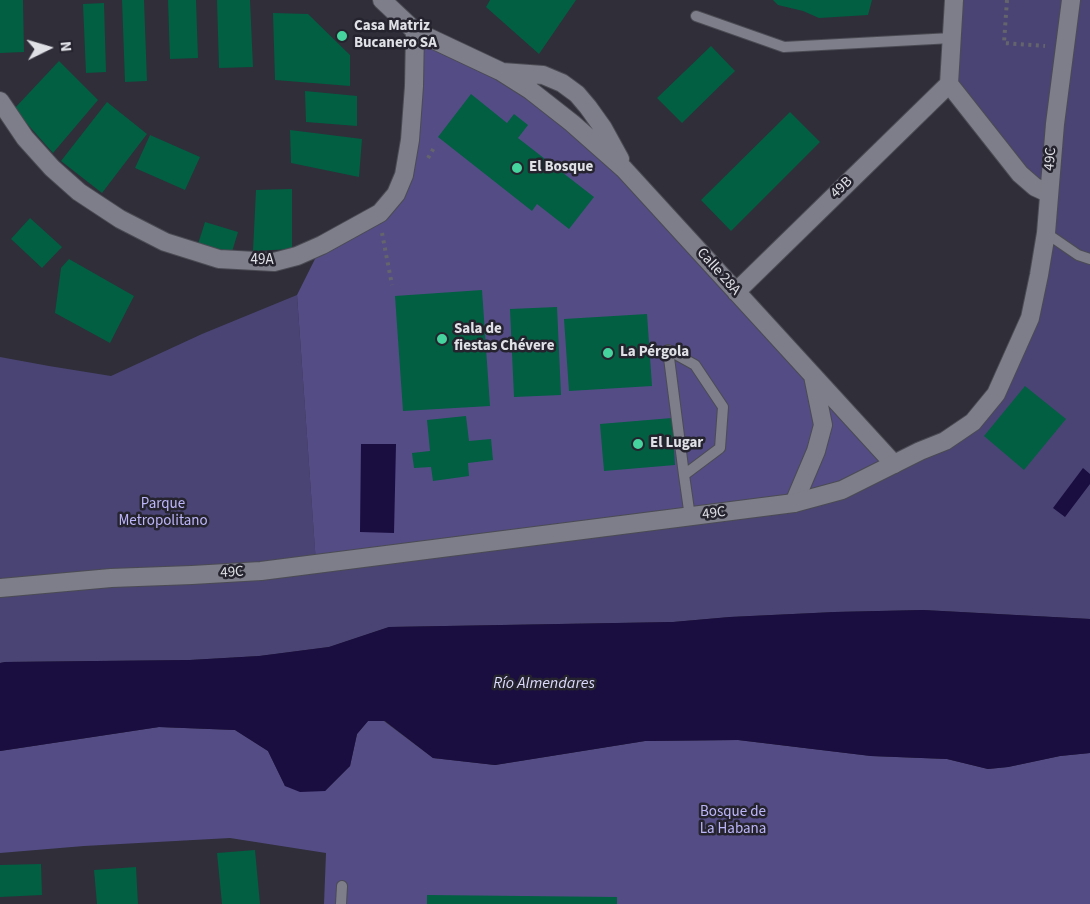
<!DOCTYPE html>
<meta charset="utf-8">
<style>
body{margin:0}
#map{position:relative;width:1090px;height:904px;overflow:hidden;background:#2f2e39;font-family:"Source Sans 3",sans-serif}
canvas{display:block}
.north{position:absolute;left:18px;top:18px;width:60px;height:60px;-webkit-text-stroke:4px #25242e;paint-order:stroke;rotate:85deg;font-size:16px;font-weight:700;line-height:24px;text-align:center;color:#e0e0e7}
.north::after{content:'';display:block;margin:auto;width:21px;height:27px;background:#e0e0e7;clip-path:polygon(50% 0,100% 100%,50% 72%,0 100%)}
</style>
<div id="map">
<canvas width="1090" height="904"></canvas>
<div class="north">N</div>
</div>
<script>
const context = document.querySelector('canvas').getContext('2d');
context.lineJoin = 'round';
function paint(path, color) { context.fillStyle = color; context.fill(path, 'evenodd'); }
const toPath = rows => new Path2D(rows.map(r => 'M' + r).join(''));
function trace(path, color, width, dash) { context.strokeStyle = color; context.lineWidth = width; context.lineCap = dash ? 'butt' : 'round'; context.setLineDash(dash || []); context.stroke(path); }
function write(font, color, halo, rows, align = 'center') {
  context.font = font + ' "Source Sans 3",sans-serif'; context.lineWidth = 5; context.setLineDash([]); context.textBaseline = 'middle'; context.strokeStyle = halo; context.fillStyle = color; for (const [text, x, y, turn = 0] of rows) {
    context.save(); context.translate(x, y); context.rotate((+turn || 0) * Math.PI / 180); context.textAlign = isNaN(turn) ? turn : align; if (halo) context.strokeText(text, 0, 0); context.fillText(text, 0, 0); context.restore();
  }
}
paint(toPath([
 [954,0,1090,0,1090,619,923,610,835,612,730,617,673,622,389,627,329,647,260,656,190,660,5,662,0,663,0,357,49,366,111,376,202,334,297,295,316,563,794,503,972,422,1030,318,1048,193,949,84]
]), '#4a4474');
paint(toPath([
 [415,31,572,123,894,464,842,490,316,564,297,295,322,245,396,194],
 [368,721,384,721,433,758,495,765,645,741,738,740,871,756,947,759,988,769,1008,767,1060,756,1090,753,1090,904,324,904,326,853,230,838,84,846,0,853,0,751,159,727,235,730,268,751,285,786,325,791,350,766,357,734]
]), '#544c85');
paint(toPath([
 [361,444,396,444,394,533,360,532],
 [1083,468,1090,474,1090,484,1065,517,1053,508],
 [923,610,1090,619,1090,753,1060,756,1008,767,988,769,947,759,871,756,738,740,645,741,495,765,433,758,385,721,368,721,357,734,350,766,325,791,300,792,285,786,268,751,235,730,159,727,0,751,0,663,5,662,190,660,259,656,329,647,389,627,673,622,730,617,835,612]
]), '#1a0d40');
paint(toPath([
 [0,0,23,0,24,52,0,53],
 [122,0,144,0,147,81,125,82],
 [168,0,196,0,198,58,170,59],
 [217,0,250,0,253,67,219,68],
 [490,0,576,0,539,54,486,7],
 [773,0,872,0,868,15,819,18,803,11,778,5],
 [104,3,106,72,86,73,83,4],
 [273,13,308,14,350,55,350,86,275,80],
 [711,46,735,71,682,123,657,98],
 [59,61,98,100,53,153,14,109],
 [305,91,357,96,357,126,306,122],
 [471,94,507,123,514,114,528,125,518,138,594,197,569,229,537,204,532,211,438,137],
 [107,102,147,134,102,193,61,161],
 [790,112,820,142,731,231,701,200],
 [290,130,362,139,359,177,291,163],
 [150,135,200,157,185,190,135,168],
 [292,189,292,249,253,251,256,190],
 [30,218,62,247,42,268,11,239],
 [205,222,238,232,231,255,198,244],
 [69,259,134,296,110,343,55,313,61,268],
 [482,290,490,406,403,411,395,296],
 [557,307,561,395,514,397,510,309],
 [647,314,652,386,569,391,564,319],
 [1025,386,1066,419,1024,470,984,436],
 [466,416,469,441,491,439,493,460,468,463,469,476,433,481,431,467,414,468,412,453,430,451,427,420],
 [672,418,675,465,604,471,600,424],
 [255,850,260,904,222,904,217,853],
 [41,864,42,895,0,897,0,865],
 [136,867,138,904,97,904,94,870],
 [427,895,617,897,617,904,427,904]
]), '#025f42');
const lane = toPath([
 [696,16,784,47,952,38],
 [1046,233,1078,255,1090,259],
 [684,475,720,448,723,407,695,365,668,350,684,475,690,517],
 [341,904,342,886]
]);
const street = toPath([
 [382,0,415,31,500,71,530,90,572,123,624,169,894,464],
 [954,0,949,84,1020,174,1035,187,1048,193],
 [502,72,543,75,562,83,577,94,588,107,603,128,620,159],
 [0,101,25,138,52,168,79,192,120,219,165,242,219,259,274,262,297,256,322,245,380,213,396,194,404,175,410,140,414,86,415,31],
 [736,292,949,84],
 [794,503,816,451,823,425,813,376]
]);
const secondary = toPath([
 [0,588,111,578,192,575,261,571,794,503,842,490,920,451,945,441,973,422,996,394,1030,318,1039,275,1046,233,1055,124,1071,0]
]);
trace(lane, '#4b4b54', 12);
trace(street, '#4b4b54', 20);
trace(secondary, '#4b4b54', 20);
trace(toPath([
 [1007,0,1004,43,1045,46],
 [428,158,435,146],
 [382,233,392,285]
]), '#64646d', 4, [3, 4.5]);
trace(lane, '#7e7e8a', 10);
trace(street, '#7e7e8a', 18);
trace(secondary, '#7e7e8a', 18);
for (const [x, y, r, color] of [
 [342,36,6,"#46d49e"],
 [517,168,6,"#46d49e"],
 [442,339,6,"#46d49e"],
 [608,353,6,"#46d49e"],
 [638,444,6,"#46d49e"]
]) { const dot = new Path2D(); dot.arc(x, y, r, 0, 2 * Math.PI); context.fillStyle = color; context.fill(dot); trace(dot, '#25242e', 2); }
write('bold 15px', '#e0e0e7', '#25242e', [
 ["Casa Matriz",354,27],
 ["Bucanero SA",354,44],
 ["El Bosque",529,168],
 ["Sala de",454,330],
 ["fiestas Chévere",454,347],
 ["La Pérgola",620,353],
 ["El Lugar",650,444]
], 'left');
write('15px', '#e0e0e7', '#25242e', [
 ["49C",1051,159,-85],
 ["49B",842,188,-44],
 ["49A",262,261],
 ["Calle 28A",718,272,48],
 ["49C",714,514,-7],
 ["49C",232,573,-3]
]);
write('15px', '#bdb6fb', '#25242e', [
 ["Parque",163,505],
 ["Metropolitano",163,522],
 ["Bosque de",733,813],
 ["La Habana",733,830]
]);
write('italic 16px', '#dbd9fc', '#25242e', [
 ["Río Almendares",544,684]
]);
</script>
